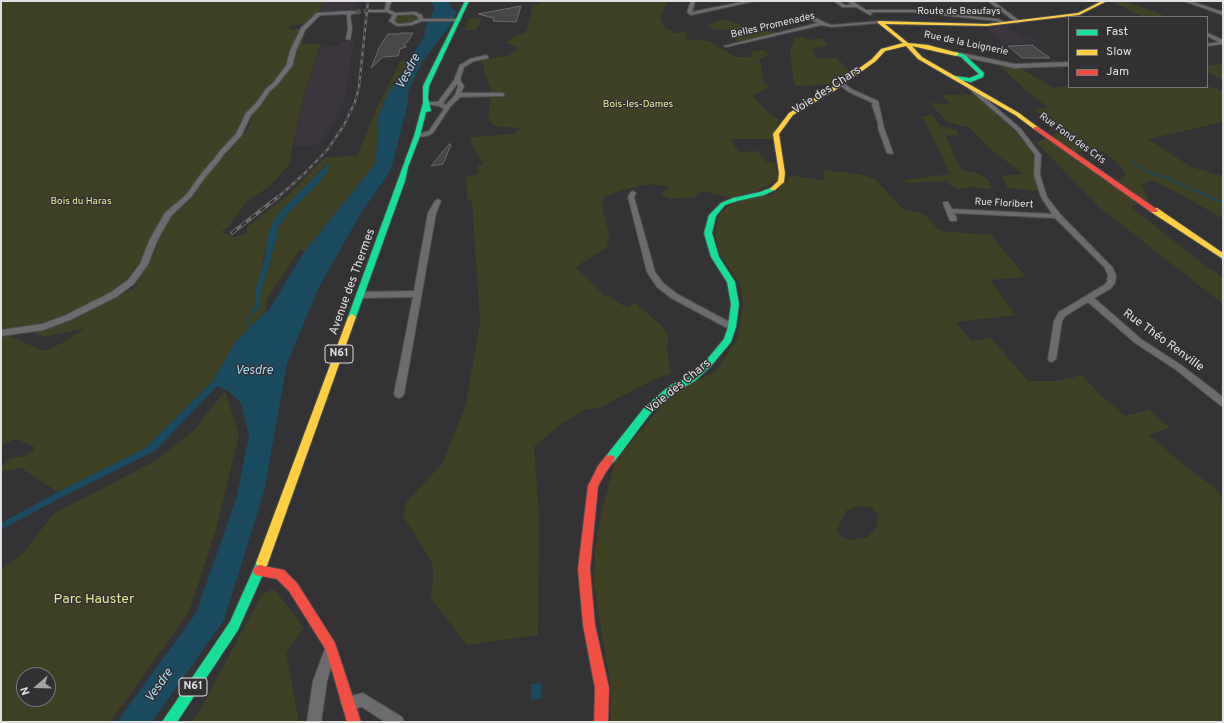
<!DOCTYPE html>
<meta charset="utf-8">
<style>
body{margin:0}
#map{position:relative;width:1224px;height:723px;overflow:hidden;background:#333234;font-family:Overpass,sans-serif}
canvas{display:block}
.frame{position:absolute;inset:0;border:2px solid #e1e0e2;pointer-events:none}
.legend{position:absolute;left:1068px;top:16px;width:140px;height:72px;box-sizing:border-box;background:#343135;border:1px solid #79777a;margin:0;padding:5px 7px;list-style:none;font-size:12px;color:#e1e0e2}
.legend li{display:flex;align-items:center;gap:8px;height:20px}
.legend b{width:20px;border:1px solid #79777a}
.north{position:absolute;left:16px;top:667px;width:40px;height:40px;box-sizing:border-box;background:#343135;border:1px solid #79777a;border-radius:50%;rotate:250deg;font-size:11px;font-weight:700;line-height:16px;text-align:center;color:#e1e0e2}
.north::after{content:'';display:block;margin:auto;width:14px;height:18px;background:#a4a3a5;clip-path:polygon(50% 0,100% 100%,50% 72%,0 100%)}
</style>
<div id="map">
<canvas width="1224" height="723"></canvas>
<div class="frame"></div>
<ul class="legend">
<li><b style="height:5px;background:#16e098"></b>Fast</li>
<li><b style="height:5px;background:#ffcf43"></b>Slow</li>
<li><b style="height:5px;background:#f24e42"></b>Jam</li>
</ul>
<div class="north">N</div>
</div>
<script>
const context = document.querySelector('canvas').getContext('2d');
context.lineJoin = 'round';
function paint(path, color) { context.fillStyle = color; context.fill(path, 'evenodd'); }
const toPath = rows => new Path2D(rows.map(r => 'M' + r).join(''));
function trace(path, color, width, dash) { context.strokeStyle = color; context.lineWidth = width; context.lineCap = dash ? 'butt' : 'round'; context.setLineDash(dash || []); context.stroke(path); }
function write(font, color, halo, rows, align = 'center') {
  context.font = font + ' Overpass,sans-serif'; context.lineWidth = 3; context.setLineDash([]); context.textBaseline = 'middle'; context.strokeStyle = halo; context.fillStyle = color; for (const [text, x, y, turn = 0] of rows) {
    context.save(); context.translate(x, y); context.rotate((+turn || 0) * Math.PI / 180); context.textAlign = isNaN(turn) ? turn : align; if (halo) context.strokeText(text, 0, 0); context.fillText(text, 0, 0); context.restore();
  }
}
paint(toPath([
 [323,1,357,1,355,10,319,12],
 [1005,25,1023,37,1032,37,1041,43,1003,44,984,26],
 [354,41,346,91,339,115,319,145,294,147,302,102,321,47,339,45,339,42]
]), '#3b353e');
paint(toPath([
 [1,1,323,1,319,12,307,23,289,26,290,30,301,29,284,68,245,114,236,135,222,149,184,196,167,210,137,266,122,286,100,299,51,320,19,328,1,328],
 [540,1,667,1,660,19,667,30,670,29,673,33,685,32,687,34,686,39,709,41,735,57,749,57,752,55,751,52,761,50,765,51,769,55,758,60,762,64,761,70,763,74,761,78,769,87,753,96,765,110,779,120,773,139,730,139,739,152,757,151,767,162,775,163,778,180,756,191,731,198,702,191,695,197,670,199,660,195,670,187,650,184,625,189,606,196,601,203,609,233,607,247,576,267,605,296,607,295,627,308,635,303,662,326,668,336,667,348,671,374,657,378,601,407,585,410,561,424,534,447,539,515,538,635,467,645,431,599,433,576,432,562,403,516,407,501,442,464,466,404,480,322,472,201,467,199,466,177,478,174,478,166,483,164,470,141,472,137,514,134,520,128,500,127,494,125,488,119,491,89,485,75,482,60,510,55,518,48,506,43,510,39,526,32,532,9,531,5,540,4],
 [1111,1,1122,1,1140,6,1167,17,1143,17],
 [399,15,412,15,420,19,414,23,399,25,392,21],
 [469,18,482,18,476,30,464,30],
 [725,19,751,30,780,32,738,42,730,36,735,34,727,29,716,30,706,25],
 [304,29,306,29,302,45,321,43,302,102,289,165,269,187,248,200,228,227,221,232,234,237,247,233,247,227,287,196,325,157,357,156,375,112,401,60,409,61,404,70,389,91,377,119,378,140,375,164,304,252,300,249,267,299,265,312,235,342,212,382,144,449,58,492,21,468,2,471,2,466,11,458,25,456,35,449,32,445,16,439,1,445,1,335,7,335,44,351,62,343,85,328,43,337,31,331,76,319,134,288,157,248,158,241,166,222,194,196,205,176,247,131,253,114,293,63],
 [328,162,277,228,277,237,260,296,260,306,249,316,256,304,255,292,260,278,264,255,281,211,313,179],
 [804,37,808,40,821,38,829,46,811,49,818,59,837,58,851,73,837,84,796,86,794,85,790,49,795,38],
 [1223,63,1223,80,1207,72,1207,66],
 [1000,66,1019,67,1053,88,1069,86,1069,87,1207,86,1223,91,1223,122,1148,139,1191,167,1223,176,1223,219,1189,199,1152,180,1141,185,1149,199,1131,207,1207,267,1223,277,1223,304,1100,208,1036,142,1065,130,1034,110,1048,107,1025,90],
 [1095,148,1116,161,1117,164,1122,168,1125,176,1117,181,1077,152],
 [975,94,1017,133,1035,156,1038,191,1008,188,1001,176,1024,174,992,151,970,128,947,122,930,103,951,104,941,95],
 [933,115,940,126,957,130,957,136,945,135,962,171,973,172,988,179,992,189,971,187,963,189,957,189,948,184,947,181,906,183,904,180,950,174,922,116],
 [823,170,859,174,875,179,904,210,924,214,940,231,991,235,1026,277,990,280,1016,315,956,322,971,341,991,338,1028,381,1058,381,1082,375,1099,394,1125,416,1149,410,1170,428,1149,435,1186,467,1215,488,1223,501,1223,722,611,722,611,689,594,587,595,548,602,509,615,461,672,393,715,372,738,337,743,304,740,284,719,253,715,233,718,218,723,210,735,202,773,194,787,181,789,177,795,175,805,178,825,180],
 [862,506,872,508,878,515,877,526,868,537,853,540,842,537,837,532,840,522,847,510],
 [225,391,239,434,217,526,189,612,110,722,1,722,1,570,24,552,53,514,155,461,193,431],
 [24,675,48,675,48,699,24,699],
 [274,589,304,627,286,652,299,722,191,722,200,710,262,594]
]), '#3f4124');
paint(toPath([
 [429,1,449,1,449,5,457,12,449,27,422,62,408,92,408,103,391,170,361,213,318,289,287,364,264,492,224,620,152,722,117,722,196,613,237,496,249,436,241,403,228,391,217,386,155,451,62,497,1,530,1,523,58,492,144,449,212,382,235,342,270,308,304,252,375,164,378,140,377,119,389,91,404,70,412,55,424,37,426,27,434,10,434,6],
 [329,162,327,172,315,187,289,212,277,228,277,237,260,296,260,307,248,318,256,304,255,292,264,262,269,232,274,220,281,211,313,179],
 [541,683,541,699,531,700,531,684]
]), '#1a4b61');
trace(toPath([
 [1132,161,1147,172,1169,179,1212,198]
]), '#1a4b61', 1.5);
trace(toPath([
 [1210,197,1223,203],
 [248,318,249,331]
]), '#1a4b61', 2);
const building = toPath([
 [521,6,516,22,493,21,494,18,478,14,521,6],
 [401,33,413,33,408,41,404,44,406,47,400,49,398,56,383,57,371,68,379,49,378,49,388,34,400,34,401,33],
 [1032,45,1050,58,1022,58,1008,46,1032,45],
 [449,144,451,145,443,164,431,166,449,144]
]);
paint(building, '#474648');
trace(building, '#6a696b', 1);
trace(toPath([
 [356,12,368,11]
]), '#4d4c4e', 5, [5, 2.5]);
const street = toPath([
 [388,1,393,1,390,4,389,10,396,13,415,12,422,15,423,19,459,19,461,20,459,21,422,21,412,25,397,26,389,21,393,15,387,12,368,12,366,11,368,10,385,10,386,3,388,1],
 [414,14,418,17,419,19,411,23,398,24,394,21,397,15,414,14],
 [691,1,695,1,692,12,747,1,755,1,691,15,687,12,691,1],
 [834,1,839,1,845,5,852,5,847,1,852,1,866,10,913,10,998,19,1007,23,1005,24,997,21,913,12,870,12,872,14,870,15,856,7,842,7,834,1],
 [988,1,993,1,1021,22,1017,23,988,1],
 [1184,1,1190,1,1223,12,1223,15,1184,1],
 [351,11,358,12,350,15,352,29,350,40,346,39,348,29,347,14,320,15,305,30,296,51,292,66,277,85,270,91,261,104,251,115,241,136,224,154,219,161,206,176,192,196,171,216,158,239,148,264,134,284,116,297,70,320,43,330,1,336,1,330,42,324,64,316,110,293,128,280,140,264,150,239,165,213,187,194,201,174,214,159,219,152,236,134,246,113,257,102,266,89,273,83,286,66,290,51,301,28,317,13,351,11],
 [803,14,807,14,826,23,832,25,880,21,882,22,880,23,832,27,821,25,726,47,724,46,818,23,803,16,803,14],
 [1207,33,1223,40,1223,44,1207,46,1207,44,1219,42,1207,36,1207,33],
 [961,53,1015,64,1069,62,1069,66,1015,68,959,56,959,54,961,53],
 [486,55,488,56,488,58,474,61,464,67,460,80,464,86,461,93,502,93,504,94,504,96,460,97,450,107,433,133,427,136,415,137,415,135,429,131,444,109,439,106,424,104,424,102,438,102,454,80,460,65,470,59,486,55],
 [457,84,458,86,455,95,446,105,443,103,457,84],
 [838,82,842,82,853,90,878,101,884,128,893,153,892,154,887,153,878,128,878,123,872,105,873,103,849,92,838,84,838,82],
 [970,85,1021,129,1041,155,1040,175,1047,197,1060,214,1112,267,1116,275,1115,283,1110,289,1094,298,1141,339,1181,365,1223,397,1223,406,1220,405,1175,369,1135,343,1088,302,1065,316,1062,321,1056,359,1052,362,1049,361,1048,359,1054,321,1059,312,1104,285,1107,282,1108,275,1105,268,1055,218,954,213,957,219,956,221,950,221,943,203,944,202,948,202,952,209,1052,214,1041,197,1034,175,1035,155,1017,131,968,88,967,87,970,85],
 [633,191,636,193,634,197,655,272,663,283,677,294,735,325,736,327,735,329,729,329,671,298,657,287,647,272,628,197,631,192,633,191],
 [438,199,441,201,436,213,404,394,402,397,399,398,396,397,394,394,413,297,360,298,356,295,360,292,414,291,428,213,435,201,438,199],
 [330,644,334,646,336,650,327,681,321,722,307,722,313,681,326,646,330,644],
 [363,693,402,717,404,722,385,722,362,707,348,710,343,708,341,703,343,698,363,693]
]);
const fast = toPath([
 [465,1,469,1,429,86,428,98,431,111,426,112,420,136,408,167,405,181,356,317,355,319,349,319,348,317,414,136,423,103,423,86,465,1],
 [956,52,965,55,984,73,983,77,971,82,953,79,953,77,955,76,970,78,979,74,961,57,954,55,953,54,956,52],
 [773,187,775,188,775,190,764,195,737,201,725,205,716,216,712,233,719,257,735,282,739,304,736,327,731,342,711,366,695,381,675,392,650,414,614,462,610,463,606,462,605,459,606,456,644,408,669,386,689,377,705,362,724,339,728,327,731,304,727,282,711,257,704,233,709,215,721,203,733,198,760,192,773,187],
 [262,558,266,559,268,563,238,630,177,722,162,722,230,622,258,559,262,558]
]);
const slow = toPath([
 [1102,1,1107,1,1079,15,987,26,885,24,908,43,928,45,958,53,959,54,956,56,912,46,922,57,1019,113,1039,128,1034,129,1015,115,918,59,906,46,885,51,876,61,837,89,793,115,779,134,785,173,784,182,775,190,771,190,770,189,778,181,779,173,773,134,789,113,833,87,872,59,881,49,903,43,878,23,878,21,987,24,1078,13,1102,1],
 [1151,208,1157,208,1223,253,1223,259,1151,212,1151,208],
 [352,314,356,317,268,563,266,567,262,568,258,567,256,563,348,317,352,314]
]);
const jam = toPath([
 [1034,127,1038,127,1158,210,1157,212,1151,212,1034,129,1034,127],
 [610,455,614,456,615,459,606,472,598,486,590,569,595,625,609,688,608,722,594,722,595,688,583,625,578,569,588,486,598,466,606,456,610,455],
 [259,565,284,570,297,583,335,643,361,722,347,722,326,650,289,591,277,579,255,575,253,571,255,567,259,565]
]);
trace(street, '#4f4e4f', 2);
trace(fast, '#4f4e4f', 2);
trace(slow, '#4f4e4f', 2);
trace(jam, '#4f4e4f', 2);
paint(street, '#6c6b6d');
paint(fast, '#16e098');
paint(slow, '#ffcf43');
paint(jam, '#f24e42');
const railFar1 = toPath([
 [277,198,304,174,328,149,344,125,355,102,359,87,368,1]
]);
const rail = toPath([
 [232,233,278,197]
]);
trace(railFar1, '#6c6c6d', 2.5);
trace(rail, '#6c6c6d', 3.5);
trace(railFar1, '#343135', 1.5, [4]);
trace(rail, '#343135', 2, [6]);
write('10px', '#e1e0e2', '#343135', [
 ["Route de Beaufays",959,12],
 ["Belles Promenades",773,26,-13],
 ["Rue de la Loignerie",966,44,12],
 ["Rue Fond des Cris",1072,139,36],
 ["Rue Floribert",1004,204,3]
]);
write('10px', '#e5eb8f', '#343135', [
 ["Bois-les-Dames",638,105],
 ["Bois du Haras",81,202]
]);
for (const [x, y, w] of [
 [339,354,28],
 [193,687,28]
]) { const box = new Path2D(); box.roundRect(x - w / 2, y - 9, w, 18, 3); context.fillStyle = '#343135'; context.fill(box); trace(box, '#e1e0e2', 1); }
write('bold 11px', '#e1e0e2', null, [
 ["N61",339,354],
 ["N61",193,687]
]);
write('12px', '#e1e0e2', '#343135', [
 ["Voie des Chars",827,91,-33],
 ["Avenue des Thermes",353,282,-70],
 ["Rue Théo Renville",1163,341,36],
 ["Voie des Chars",679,387,-39]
]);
write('italic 13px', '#a3daf6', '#343135', [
 ["Vesdre",409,72,-62],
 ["Vesdre",254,371],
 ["Vesdre",160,686,-55]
]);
write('14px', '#e5eb8f', '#343135', [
 ["Parc Hauster",94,600]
]);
</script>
